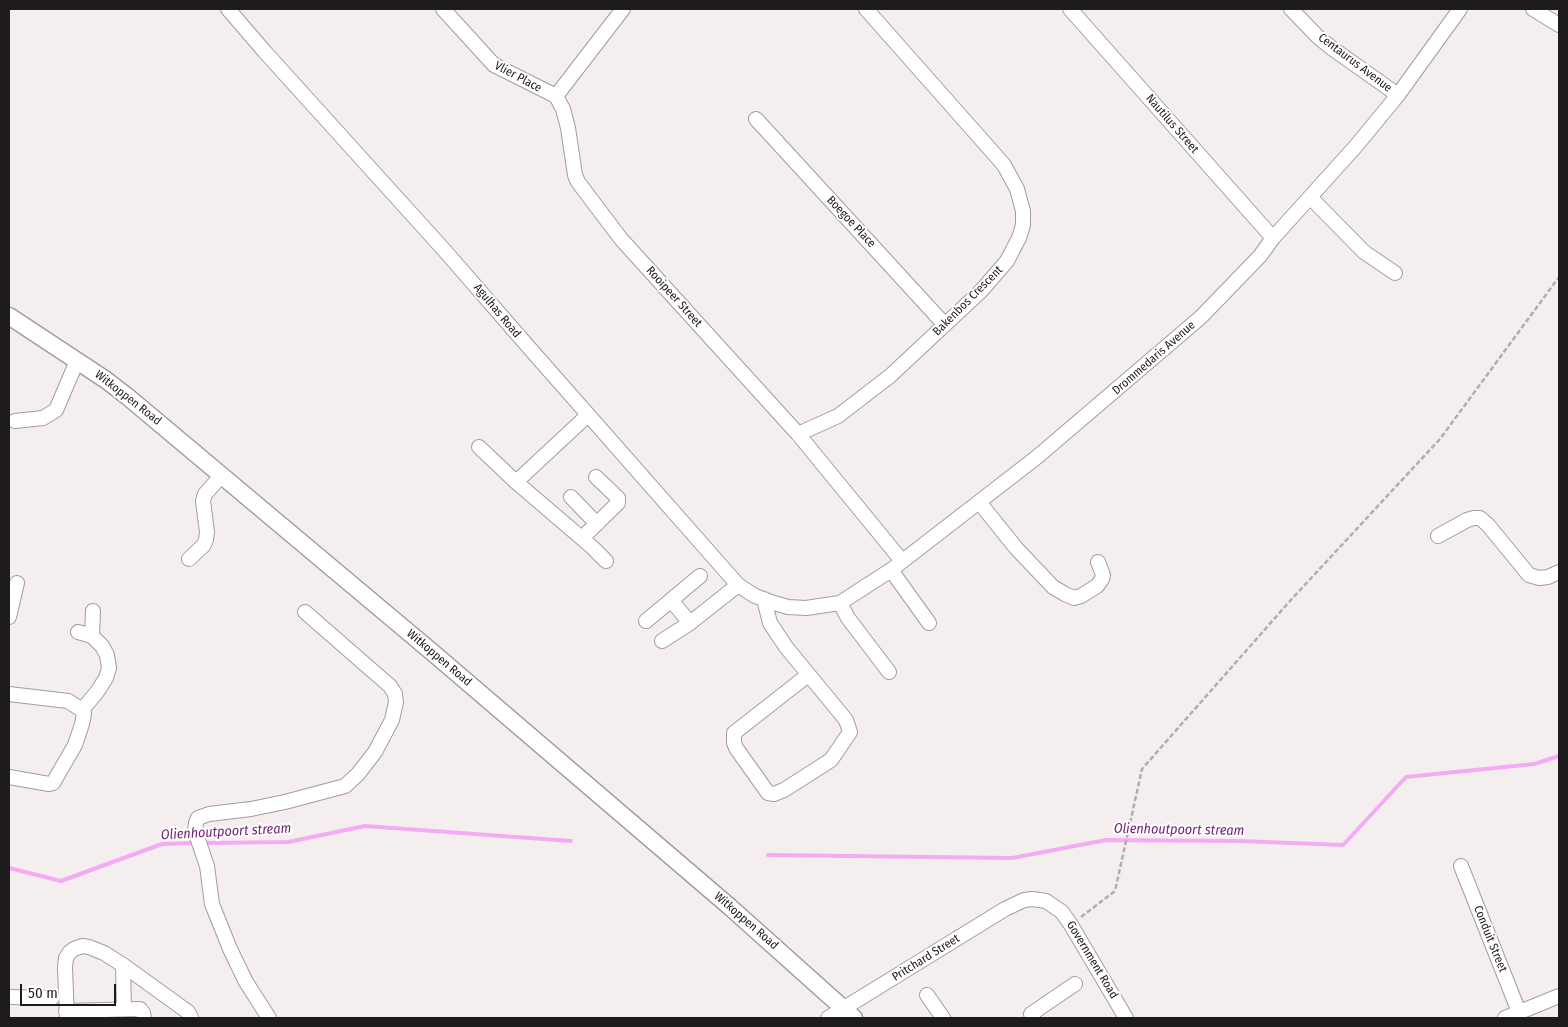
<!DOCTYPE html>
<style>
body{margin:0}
#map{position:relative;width:1568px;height:1027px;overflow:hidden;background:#f5eeee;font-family:"Fira Sans Condensed",sans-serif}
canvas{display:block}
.frame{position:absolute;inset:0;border:10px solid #1e1b1b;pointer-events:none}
.scale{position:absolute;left:20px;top:984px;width:96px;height:22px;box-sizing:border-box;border:2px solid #1e1b1b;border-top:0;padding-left:6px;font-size:15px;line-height:18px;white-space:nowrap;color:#1e1b1b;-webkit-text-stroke:4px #fff;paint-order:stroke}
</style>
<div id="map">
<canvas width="1568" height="1027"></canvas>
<div class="frame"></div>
<div class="scale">50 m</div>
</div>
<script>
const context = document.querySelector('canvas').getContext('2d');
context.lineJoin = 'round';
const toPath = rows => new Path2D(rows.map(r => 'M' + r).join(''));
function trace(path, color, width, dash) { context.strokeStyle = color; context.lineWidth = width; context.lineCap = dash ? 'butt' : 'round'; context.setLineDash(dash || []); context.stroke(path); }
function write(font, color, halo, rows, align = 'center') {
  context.font = font + ' "Fira Sans Condensed",sans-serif'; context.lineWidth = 4; context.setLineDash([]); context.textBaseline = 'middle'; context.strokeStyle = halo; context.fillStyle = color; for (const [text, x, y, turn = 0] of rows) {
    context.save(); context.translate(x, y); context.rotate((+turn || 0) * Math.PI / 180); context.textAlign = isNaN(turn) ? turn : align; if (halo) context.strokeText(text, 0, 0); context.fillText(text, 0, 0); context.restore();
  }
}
trace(toPath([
 [203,843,288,842,365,826,571,841],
 [768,855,1012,858,1106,840,1240,841,1343,845,1406,777,1534,764,1559,756],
 [9,868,61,881,162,844,196,843]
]), '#f3acf4', 4);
const minor = toPath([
 [228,9,265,52,445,251,532,351,738,585,755,596,774,603,788,607,806,608,840,603,891,570,1037,457,1201,317,1260,256,1273,238,1356,146,1398,95,1460,9],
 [443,9,494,65,556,96],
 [623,9,556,96,563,109,568,128,575,175,578,182,621,239,798,434,902,561],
 [1070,9,1273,238],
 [1291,9,1318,37,1333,49,1398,95],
 [1533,9,1559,25],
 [756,119,945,325],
 [1310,197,1364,252,1395,273],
 [15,421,43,418,56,410,77,361],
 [798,434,838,416,890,376,981,291,1007,261,1019,238,1023,225,1023,211,1017,189,1004,165,866,9],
 [479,447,516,482,588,415],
 [516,482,592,547,606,561],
 [571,497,597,524],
 [979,502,1016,548,1053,587,1065,594,1074,598,1081,596,1097,586,1102,579,1103,575,1098,562],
 [1438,536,1467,520,1474,518,1480,518,1488,525,1529,575,1539,578,1548,577,1559,572],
 [582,538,618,503,618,498,596,477],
 [189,559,203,546,206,540,207,532,203,501,205,494,222,475],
 [891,570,929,623],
 [764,599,770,623,786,647,846,720,850,732,831,760,784,790,774,794,768,793,736,748,734,743,734,733,808,675],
 [671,600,690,623],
 [840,603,848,618,889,672],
 [9,617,17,583],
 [646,621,700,576],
 [92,636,93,611],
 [662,641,690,623,738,585],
 [9,694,68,701,82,710],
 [9,777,49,784,53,783,75,745,82,724,84,714,82,710,97,692,106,678,109,668,107,655,102,646,92,636,78,632],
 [1461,866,1519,1012],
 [123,965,124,1009],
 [927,995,943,1018],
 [9,997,52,998],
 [66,1011,140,1009,143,1013,144,1018],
 [67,1018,65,968,66,958,69,953,74,949,82,946,89,947,104,953,123,965,188,1012,191,1018],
 [269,1018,246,982,230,949,212,904,207,866,195,831,196,823,198,818,209,814,251,809,285,802,345,786,358,774,375,752,392,720,396,702,395,694,390,686,305,612],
 [828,1018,1005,909,1024,900,1032,899,1046,901,1062,912,1071,925,1126,1018],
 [1033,1018,1031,1014,1075,984],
 [1505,1018,1559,996]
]);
const major = toPath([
 [9,316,106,380,128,397,432,652,730,907,854,1018]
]);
trace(minor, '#a49c9c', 16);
trace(major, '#a49c9c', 19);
trace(toPath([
 [1081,917,1115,891,1142,769,1289,602,1440,439,1559,277]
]), '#b2acac', 2.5, [5, 2.5]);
trace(minor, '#fff', 14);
trace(major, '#fff', 16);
write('12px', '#1e1b1b', '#fff', [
 ["Centaurus Avenue",1355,63,37],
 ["Vlier Place",518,77,28],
 ["Nautilus Street",1172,124,49],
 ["Boegoe Place",851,222,47],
 ["Rooipeer Street",674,297,48],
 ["Bakenbos Crescent",968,301,-45],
 ["Agulhas Road",497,311,50],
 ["Drommedaris Avenue",1154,358,-41],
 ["Witkoppen Road",128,398,38],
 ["Witkoppen Road",439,658,40],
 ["Witkoppen Road",746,921,41],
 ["Conduit Street",1490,939,68],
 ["Pritchard Street",926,958,-32],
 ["Government Road",1092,960,59]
]);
write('italic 14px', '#752378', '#fff', [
 ["Olienhoutpoort stream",1179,830,1],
 ["Olienhoutpoort stream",226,832,-3]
]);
</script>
